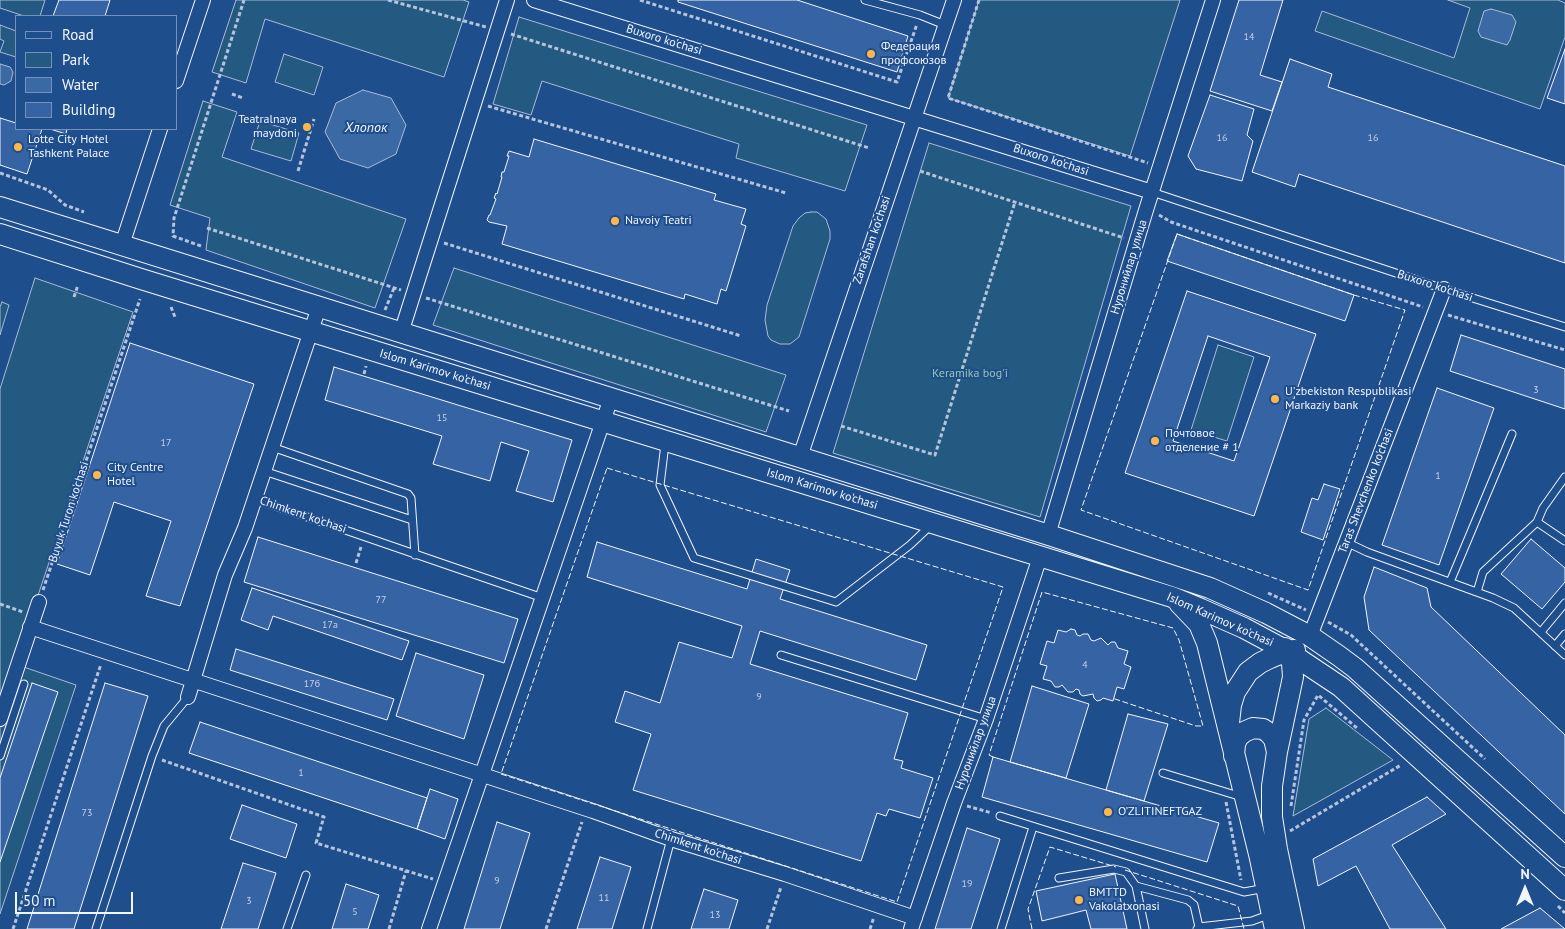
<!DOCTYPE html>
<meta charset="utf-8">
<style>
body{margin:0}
#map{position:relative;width:1565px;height:929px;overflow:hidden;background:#1f4e8c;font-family:"PT Sans",sans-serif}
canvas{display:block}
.legend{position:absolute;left:15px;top:15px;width:162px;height:115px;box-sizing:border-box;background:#1f4e8c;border:1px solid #7391ba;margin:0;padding:6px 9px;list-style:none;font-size:15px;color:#f2f6ff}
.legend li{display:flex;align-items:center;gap:10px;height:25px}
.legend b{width:25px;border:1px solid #7391ba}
.north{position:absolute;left:1500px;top:864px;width:50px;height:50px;-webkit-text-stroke:4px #1f4e8c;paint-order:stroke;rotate:0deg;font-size:14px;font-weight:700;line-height:20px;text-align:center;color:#f2f6ff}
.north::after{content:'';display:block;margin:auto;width:18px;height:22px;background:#f2f6ff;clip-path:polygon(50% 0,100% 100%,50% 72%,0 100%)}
.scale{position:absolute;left:15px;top:892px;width:118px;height:22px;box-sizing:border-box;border:2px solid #f2f6ff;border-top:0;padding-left:6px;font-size:15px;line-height:18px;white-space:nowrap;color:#f2f6ff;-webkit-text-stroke:4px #1f4e8c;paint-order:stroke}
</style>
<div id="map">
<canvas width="1565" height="929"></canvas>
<ul class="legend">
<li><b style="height:6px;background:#1f4e8c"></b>Road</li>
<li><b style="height:14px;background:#245a82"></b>Park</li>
<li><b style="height:14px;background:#3b69a3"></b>Water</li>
<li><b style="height:14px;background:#3563a3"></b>Building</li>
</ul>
<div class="north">N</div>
<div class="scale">50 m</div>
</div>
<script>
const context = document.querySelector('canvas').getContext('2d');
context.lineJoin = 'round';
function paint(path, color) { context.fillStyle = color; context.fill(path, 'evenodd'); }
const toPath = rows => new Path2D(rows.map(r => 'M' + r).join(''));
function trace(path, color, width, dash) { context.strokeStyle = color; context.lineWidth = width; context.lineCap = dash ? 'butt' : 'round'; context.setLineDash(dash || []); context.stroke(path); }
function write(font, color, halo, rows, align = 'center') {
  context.font = font + ' "PT Sans",sans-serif'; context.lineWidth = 4; context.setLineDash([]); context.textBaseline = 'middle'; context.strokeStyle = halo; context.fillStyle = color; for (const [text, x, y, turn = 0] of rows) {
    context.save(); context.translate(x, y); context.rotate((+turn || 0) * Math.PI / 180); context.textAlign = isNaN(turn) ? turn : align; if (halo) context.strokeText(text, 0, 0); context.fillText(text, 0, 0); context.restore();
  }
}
const green = toPath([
 [0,0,45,0,40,16,24,16,0,8,0,0],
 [236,0,463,0,469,2,444,77,265,19,246,83,212,72,236,0],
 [979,0,1180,0,1130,156,948,98,979,0],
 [1448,0,1558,0,1565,3,1565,37,1540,109,1315,31,1322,11,1454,58,1470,8,1448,0],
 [519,17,867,125,845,191,736,158,739,144,542,81,531,115,493,104,519,17],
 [0,25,16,31,16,57,0,52,4,41,0,39,0,25],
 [284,54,323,67,314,95,275,82,284,54],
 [203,101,237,112,222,157,406,219,375,308,206,250,210,218,170,205,203,101],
 [260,121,299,133,291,161,251,149,260,121],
 [929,143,1131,206,1040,517,833,453,929,143],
 [811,212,817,212,826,219,830,231,830,239,799,337,790,344,780,344,771,340,768,336,765,320,767,305,793,226,799,218,805,213,811,212],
 [454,268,786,375,766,432,433,325,454,268],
 [35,278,133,312,15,664,76,685,0,914,0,389,35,278],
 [2,302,9,305,0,335,0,307,2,302],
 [1218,345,1254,357,1227,441,1191,430,1218,345],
 [1326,708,1393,760,1293,816,1309,719,1326,708]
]);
paint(green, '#245a82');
trace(green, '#a8bbd7', 1);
const water = toPath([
 [1491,9,1512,15,1516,22,1510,40,1507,45,1481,37,1478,31,1484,11,1491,9],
 [0,64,10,67,13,72,11,81,4,85,0,84,0,64],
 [363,90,391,98,406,125,396,154,368,168,340,159,325,132,336,103,363,90]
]);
paint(water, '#3b69a3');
trace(water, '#a8bbd7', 1);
const building = toPath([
 [59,0,110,0,105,16,53,16,59,0],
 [678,0,797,0,908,36,897,72,678,2,678,0],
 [1239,0,1283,0,1260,75,1282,82,1272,111,1210,91,1239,0],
 [1565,49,1565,104,1547,98,1565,49],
 [1290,59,1332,74,1328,87,1565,166,1565,263,1299,174,1295,187,1252,172,1290,59],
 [1210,95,1254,109,1247,135,1253,141,1242,181,1196,169,1188,156,1210,95],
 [0,118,16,123,16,129,42,129,27,174,0,165,0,118],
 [50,129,67,129,66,134,50,129],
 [534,139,716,194,714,200,746,209,741,224,746,226,726,291,721,289,717,304,685,294,684,299,502,244,507,226,489,222,487,220,489,215,490,215,496,199,494,198,496,193,497,194,502,177,501,177,502,172,504,172,509,156,507,156,509,151,529,157,534,139],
 [1177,234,1354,295,1345,321,1167,261,1177,234],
 [1187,291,1316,334,1254,516,1125,473,1187,291],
 [1208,336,1270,357,1234,461,1173,441,1208,336],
 [1461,335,1565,369,1565,409,1450,371,1461,335],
 [130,343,254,384,180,606,146,596,171,521,114,502,90,575,57,564,130,343],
 [334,367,572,440,553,502,516,491,529,451,501,442,490,481,433,464,442,436,325,400,334,367],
 [1437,388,1494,408,1439,565,1382,545,1437,388],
 [1324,484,1340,489,1323,540,1301,532,1312,498,1318,500,1324,484],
 [258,537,518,619,504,663,244,582,258,537],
 [1531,539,1565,568,1565,582,1542,609,1501,574,1531,539],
 [597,542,747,589,756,559,790,570,780,599,927,645,916,680,760,631,750,664,908,713,894,759,903,761,901,768,933,778,920,818,889,809,886,816,877,813,861,861,633,790,651,734,615,722,625,691,660,703,679,642,732,658,742,626,587,577,597,542],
 [1374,567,1427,588,1431,607,1565,735,1565,814,1369,630,1364,597,1374,567],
 [252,588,409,641,402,660,273,616,268,630,241,620,252,588],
 [1071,629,1075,630,1077,635,1080,636,1083,634,1088,634,1091,640,1094,641,1101,638,1108,645,1111,642,1115,642,1118,648,1128,651,1124,664,1131,667,1124,689,1117,687,1113,701,1103,698,1101,700,1097,701,1094,698,1093,694,1083,696,1080,694,1079,690,1076,689,1073,692,1068,692,1062,685,1059,687,1055,687,1051,681,1043,679,1047,666,1040,664,1047,641,1054,643,1058,630,1066,632,1071,629],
 [236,649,394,699,387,720,230,670,236,649],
 [416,653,484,675,464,739,396,716,416,653],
 [32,683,58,692,0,862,0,778,32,683],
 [105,683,148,696,74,929,27,929,105,683],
 [1032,686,1089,704,1066,778,1010,762,1032,686],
 [1128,714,1168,724,1144,801,1106,790,1128,714],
 [200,722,427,798,417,829,189,753,200,722],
 [993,757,1219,823,1207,862,982,797,993,757],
 [430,789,458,799,445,839,417,829,430,789],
 [1427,797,1446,814,1392,845,1446,929,1390,929,1356,866,1318,886,1313,859,1427,797],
 [242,805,297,824,286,858,230,839,242,805],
 [497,822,530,833,500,929,464,929,497,822],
 [967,828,1000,839,971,929,935,929,967,828],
 [600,857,631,867,612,929,577,929,600,857],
 [243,863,276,873,258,929,221,929,243,863],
 [1115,874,1127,929,1091,929,1086,910,1042,921,1036,891,1115,874],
 [346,884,379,895,368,929,332,929,346,884],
 [704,889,738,900,729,929,691,929,704,889],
 [1540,908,1565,929,1501,929,1540,908]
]);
paint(building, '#3563a3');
trace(building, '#f2f6ff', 1);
const lane = toPath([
 [865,0,920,15,945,25],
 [1152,192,1444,289,1565,327],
 [665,444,660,485,694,558,836,602,910,545,930,526],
 [272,447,408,494,411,498,415,555],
 [264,471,412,520],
 [255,499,543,598],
 [1537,522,1565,541],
 [1346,542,1367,552,1493,598,1514,608,1565,655],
 [1450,582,1512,434],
 [1477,592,1483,572,1537,522,1543,508,1565,477],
 [1541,632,1565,603],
 [1555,646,1565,634],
 [781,655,986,719],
 [0,756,24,684],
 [1163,773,1242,797],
 [1000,816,1244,892,1266,888],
 [1059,878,1114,869,1126,872,1136,886,1188,900,1194,905,1199,927],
 [1136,886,1145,929],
 [96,929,152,756,164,726,188,697],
 [287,929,306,875],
 [647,929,671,839],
 [1001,929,1033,827],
 [1197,929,1199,927,1252,921,1271,914]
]);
const street = toPath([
 [534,0,1152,192],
 [176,81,203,0],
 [122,245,160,129],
 [401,333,507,0],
 [800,457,954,0],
 [1048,535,1146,210,1213,0],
 [30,627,593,811,671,839,785,874,915,918],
 [1310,636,1444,289],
 [188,697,225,575,245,528,319,307],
 [0,719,39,602],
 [429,929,611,398],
 [911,929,954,803,986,719,1040,557]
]);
const secondary = toPath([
 [0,207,1052,536,1210,588,1266,613,1310,636,1339,656,1355,668,1565,857],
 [0,234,141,279,1172,597,1201,609,1244,628,1287,651,1341,687,1565,890],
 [1179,603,1199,624,1207,643,1259,854,1275,929],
 [1285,648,1292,663,1293,677,1277,752,1272,786,1272,817,1277,849,1294,929],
 [1229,723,1231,705,1235,692,1248,672,1260,663,1270,658,1287,651,1295,650],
 [1234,756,1235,744,1238,737,1244,732,1253,728,1263,729,1269,733,1274,739,1277,752]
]);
trace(lane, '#f2f6ff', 9);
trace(street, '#f2f6ff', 16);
trace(secondary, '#f2f6ff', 22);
trace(toPath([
 [388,0,486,27],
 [640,0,897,82,917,24],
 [979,0,948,98,1148,163],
 [511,34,869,148],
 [232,94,243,98],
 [488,106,786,193],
 [298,171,314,119],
 [920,171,1124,238],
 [0,173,48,190,65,205,84,212],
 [1159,215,1171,222,1423,307],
 [207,228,401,290],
 [444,243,741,336],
 [201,246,173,236,174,218,244,0],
 [74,297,78,285],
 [426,298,789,411],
 [171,307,175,317],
 [385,310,394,288],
 [1448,315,1565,350],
 [364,374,366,366],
 [841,426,935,455,1015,202],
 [356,563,361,547],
 [43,590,140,299],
 [1268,593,1306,610],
 [0,604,23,612],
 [1328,622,1351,635,1485,759],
 [162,760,324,817,316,843,433,879],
 [1226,802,1241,880],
 [967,806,992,813],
 [1291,806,1304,720,1318,695,1357,728],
 [1290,831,1401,765],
 [1558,906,1565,913],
 [13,929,101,664],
 [389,929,406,871],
 [546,929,582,822],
 [767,929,781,887],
 [870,929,874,917]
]), '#b3c4dc', 3, [4, 2.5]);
trace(lane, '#1f4e8c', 7);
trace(street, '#1f4e8c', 14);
trace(secondary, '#1f4e8c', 20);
trace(toPath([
 [1177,234,1354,295,1405,310,1308,590,1081,510,1177,234],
 [607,468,1003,587,897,902,501,774,607,468],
 [993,757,989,755,1042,592,1173,628,1179,640,1203,726,1196,726,1112,698],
 [1125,870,1238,906,1244,929],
 [1032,929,1028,909,1050,847,1116,867]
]), '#f2f6ff', 1, [6, 2.5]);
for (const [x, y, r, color] of [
 [871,54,5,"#ffb74d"],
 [307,127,5,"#ffb74d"],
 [18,147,5,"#ffb74d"],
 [615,221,5,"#ffb74d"],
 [1275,399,5,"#ffb74d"],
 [1155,441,5,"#ffb74d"],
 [97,475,5,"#ffb74d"],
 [1108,812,5,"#ffb74d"],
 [1079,900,5,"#ffb74d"]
]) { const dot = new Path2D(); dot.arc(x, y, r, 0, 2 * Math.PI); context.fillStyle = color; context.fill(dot); trace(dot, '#1f4e8c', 2); }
write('10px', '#c3d1e8', null, [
 ["14",1249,37],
 ["16",1222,138],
 ["16",1373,138],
 ["3",1536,390],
 ["15",442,418],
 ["17",166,443],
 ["1",1438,476],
 ["77",381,600],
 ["17а",330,625],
 ["4",1085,665],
 ["17б",312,684],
 ["9",759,697],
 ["1",301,773],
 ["73",87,813],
 ["9",497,881],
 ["19",967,884],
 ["11",604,898],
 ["3",249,901],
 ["5",355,912],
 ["13",715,915]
]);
write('12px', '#f2f6ff', '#1f4e8c', [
 ["Buxoro ko'chasi",664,40,17],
 ["Buxoro ko'chasi",1051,160,18],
 ["Zarafshan ko'chasi",872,240,-71],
 ["Нуронийлар улица",1129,267,-73],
 ["Buxoro ko'chasi",1435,286,18],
 ["Islom Karimov ko'chasi",435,370,17],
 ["Islom Karimov ko'chasi",822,489,17],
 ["Taras Shevchenko ko'chasi",1366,491,-69],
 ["Buyuk Turon ko'chasi",69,512,-72],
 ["Chimkent ko'chasi",303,515,19],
 ["Islom Karimov ko'chasi",1220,620,24],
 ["Нуронийлар улица",976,743,-70],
 ["Chimkent ko'chasi",698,847,18]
]);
write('12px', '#f2f6ff', '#1f4e8c', [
 ["Федерация",881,47],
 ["профсоюзов",881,61],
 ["Teatralnaya",297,120,"right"],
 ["maydoni",297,134,"right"],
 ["Lotte City Hotel",28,140],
 ["Tashkent Palace",28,154],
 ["Navoiy Teatri",625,221],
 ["U'zbekiston Respublikasi",1285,392],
 ["Markaziy bank",1285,406],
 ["Почтовое",1165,434],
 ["отделение # 1",1165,448],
 ["City Centre",107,468],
 ["Hotel",107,482],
 ["O’ZLITINEFTGAZ",1118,812],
 ["BMTTD",1089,893],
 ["Vakolatxonasi",1089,907]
], 'left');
write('12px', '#97c8a6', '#1f4e8c', [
 ["Keramika bog'i",970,374]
]);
write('italic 14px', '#f2f6ff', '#1f4e8c', [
 ["Хлопок",366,128]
]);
</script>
